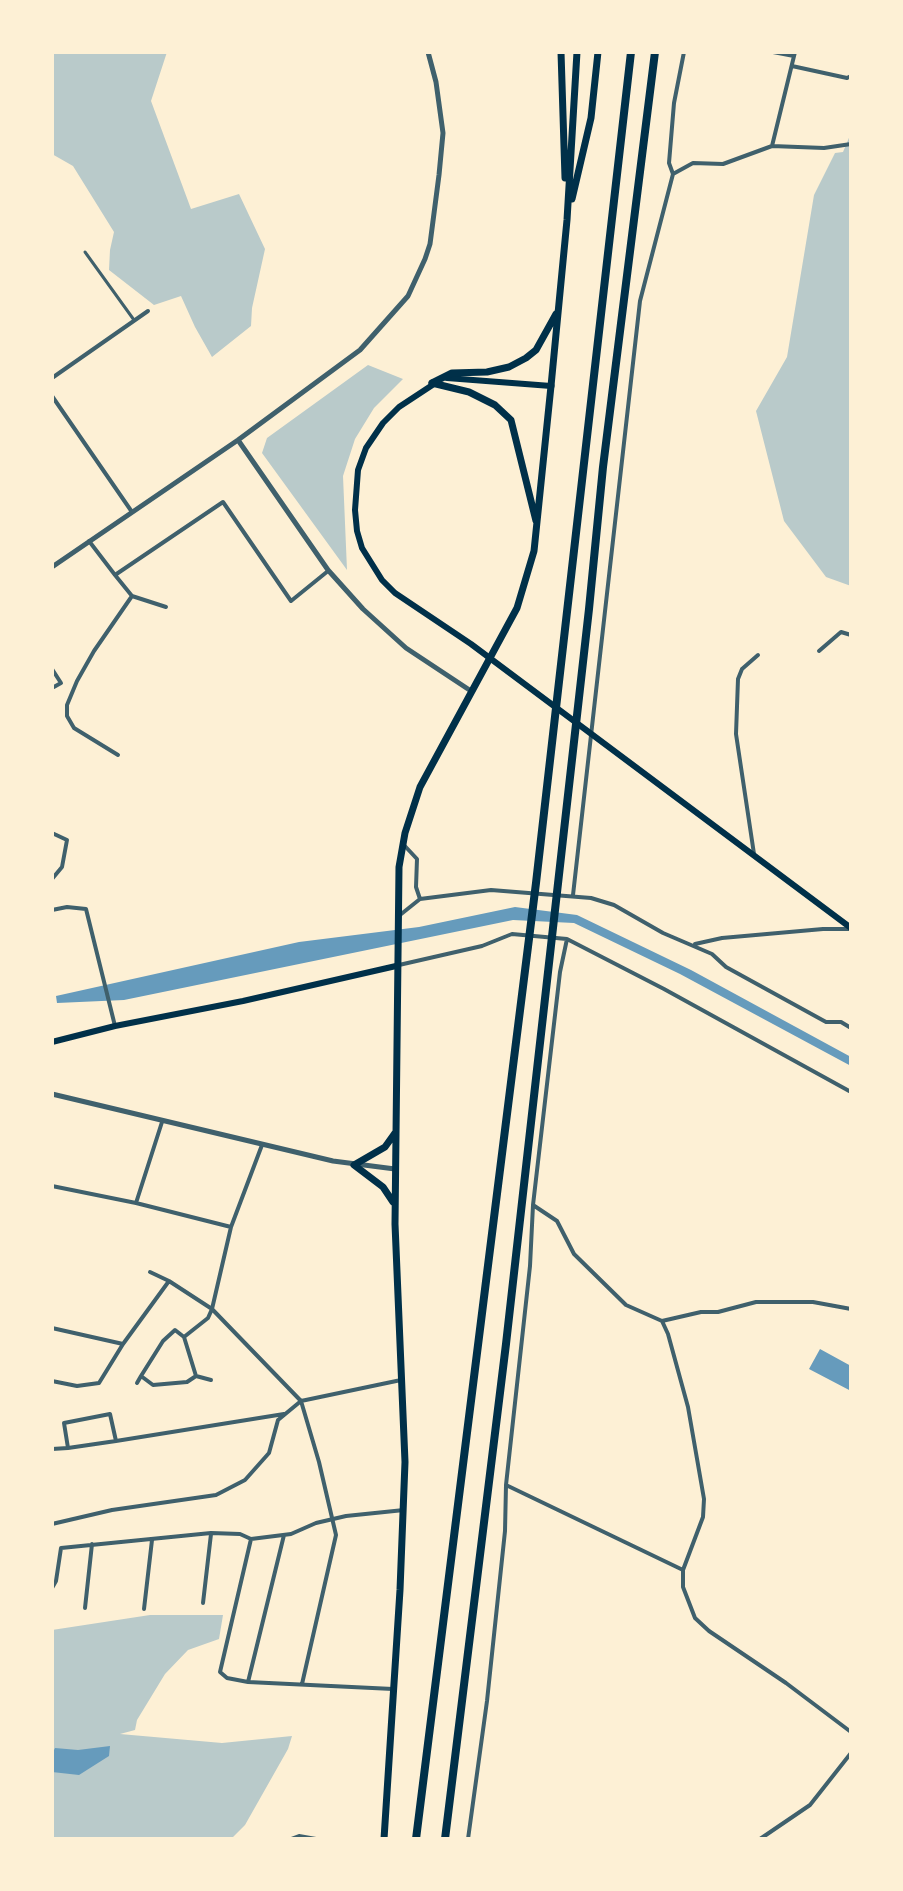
<!DOCTYPE html>
<style>
body{margin:0}
#map{position:relative;width:903px;height:1891px;overflow:hidden;background:#fdf0d5;font-family:Lato,sans-serif}
canvas{display:block}
.frame{position:absolute;inset:0;border:54px solid #fdf0d5;pointer-events:none}
</style>
<div id="map">
<canvas width="903" height="1891"></canvas>
<div class="frame"></div>
</div>
<script>
const context = document.querySelector('canvas').getContext('2d');
context.lineJoin = 'round';
function paint(path, color) { context.fillStyle = color; context.fill(path, 'evenodd'); }
const toPath = rows => new Path2D(rows.map(r => 'M' + r).join(''));
function trace(path, color, width, dash) { context.strokeStyle = color; context.lineWidth = width; context.lineCap = dash ? 'butt' : 'round'; context.setLineDash(dash || []); context.stroke(path); }
paint(toPath([
 [52,52,167,52,151,101,191,209,239,194,265,249,252,308,251,326,212,357,195,327,181,296,154,305,109,270,110,250,114,232,73,166,52,154],
 [851,133,851,586,826,577,784,521,756,411,787,357,814,195,835,153,843,152],
 [368,365,403,379,374,408,355,439,343,476,347,570,262,453,267,438],
 [150,1615,223,1615,219,1639,188,1650,165,1674,137,1720,135,1730,120,1734,222,1743,292,1736,288,1749,245,1825,231,1839,52,1839,52,1630]
]), '#b9caca');
paint(toPath([
 [515,907,577,915,691,970,851,1057,851,1066,680,974,574,923,513,920,124,1000,57,1003,56,996,299,942,419,927],
 [820,1349,851,1366,851,1391,809,1369],
 [110,1746,109,1756,79,1775,52,1772,52,1754,55,1748,78,1750]
]), '#669bbc');
trace(toPath([
 [85,252,134,320]
]), '#3f606c', 3);
trace(toPath([
 [773,52,794,56],
 [792,66,847,78,851,76],
 [772,146,795,52],
 [673,174,693,163,723,164,772,146,824,148,851,144],
 [52,378,148,311],
 [52,396,132,512],
 [89,541,115,575,223,502,291,601,328,571],
 [115,575,132,596,166,607],
 [819,651,841,632,851,635],
 [52,669,61,683,52,688],
 [118,755,74,728,67,716,67,705,77,681,94,651,132,596],
 [52,833,67,840,62,867,52,879],
 [403,844,417,859,416,887,420,899],
 [754,854,736,734,738,679,742,669,758,655],
 [573,895,640,301,673,174,669,163,674,103,684,52],
 [420,899,491,890,591,898,614,905,663,933,712,954,726,967,826,1022,841,1022,851,1028],
 [52,910,67,907,86,909,115,1026],
 [400,915,420,899],
 [567,939,664,989,851,1092],
 [695,944,722,938,823,929,851,929],
 [399,965,482,946,512,934,567,939,560,972,533,1205,530,1266,506,1485,505,1531,487,1701,468,1839],
 [52,1186,136,1203,231,1227,262,1145],
 [136,1203,162,1122],
 [533,1205,557,1221,574,1254,626,1305,662,1321,668,1334,688,1407,704,1499,703,1517,683,1570,683,1587,695,1618,709,1631,786,1683,851,1732],
 [150,1272,169,1281],
 [662,1321,701,1312,718,1312,756,1302,813,1302,851,1309],
 [52,1328,123,1344,169,1281,212,1309,231,1227],
 [184,1337,175,1330,163,1341,141,1376,153,1385,187,1382,196,1376,184,1337,208,1318,212,1309,301,1401,319,1462,336,1535,302,1684],
 [196,1376,211,1380],
 [52,1381,77,1386,99,1383,123,1344],
 [137,1383,141,1376],
 [116,1441,110,1414,64,1423,68,1448,116,1441,284,1414],
 [52,1449,68,1448],
 [506,1485,683,1570],
 [52,1524,112,1510,216,1495,245,1480,269,1453,278,1420,301,1401,401,1380],
 [251,1539,220,1672,227,1678,248,1682,393,1689],
 [52,1588,56,1581,61,1548,211,1533,240,1534,251,1539,291,1534,316,1523,346,1516,404,1510],
 [203,1603,211,1534],
 [85,1608,92,1544],
 [144,1609,152,1540],
 [248,1682,284,1535],
 [291,1839,299,1836,316,1839],
 [760,1839,810,1805,851,1753]
]), '#3f606c', 4);
trace(toPath([
 [238,440,328,570,363,609,406,648,471,691],
 [52,567,238,440,360,350,408,296,425,259,430,244,439,175,443,133,436,82,428,52],
 [52,1094,333,1161,395,1169]
]), '#3f606c', 5);
trace(toPath([
 [447,378,551,386],
 [437,382,399,407,383,423,366,448,358,470,355,510,357,531,362,548,382,580,395,593,471,644,851,928],
 [52,1042,115,1026,243,1001,396,966]
]), '#003049', 6);
trace(toPath([
 [432,383,469,392,495,405,511,420,536,521],
 [393,1202,383,1187,354,1165,385,1147,395,1133],
 [384,1839,400,1590,405,1462,395,1224,399,867,405,833,420,787,517,608,534,551,551,386]
]), '#003049', 7);
trace(toPath([
 [561,52,565,178],
 [572,199,591,118,598,52],
 [432,383,452,373,487,372,509,367,526,358,536,350,556,314],
 [551,386,567,220,577,52]
]), '#003049', 7);
trace(toPath([
 [416,1839,536,883,631,52],
 [445,1839,506,1344,589,609,603,467,655,52]
]), '#003049', 8);
</script>
